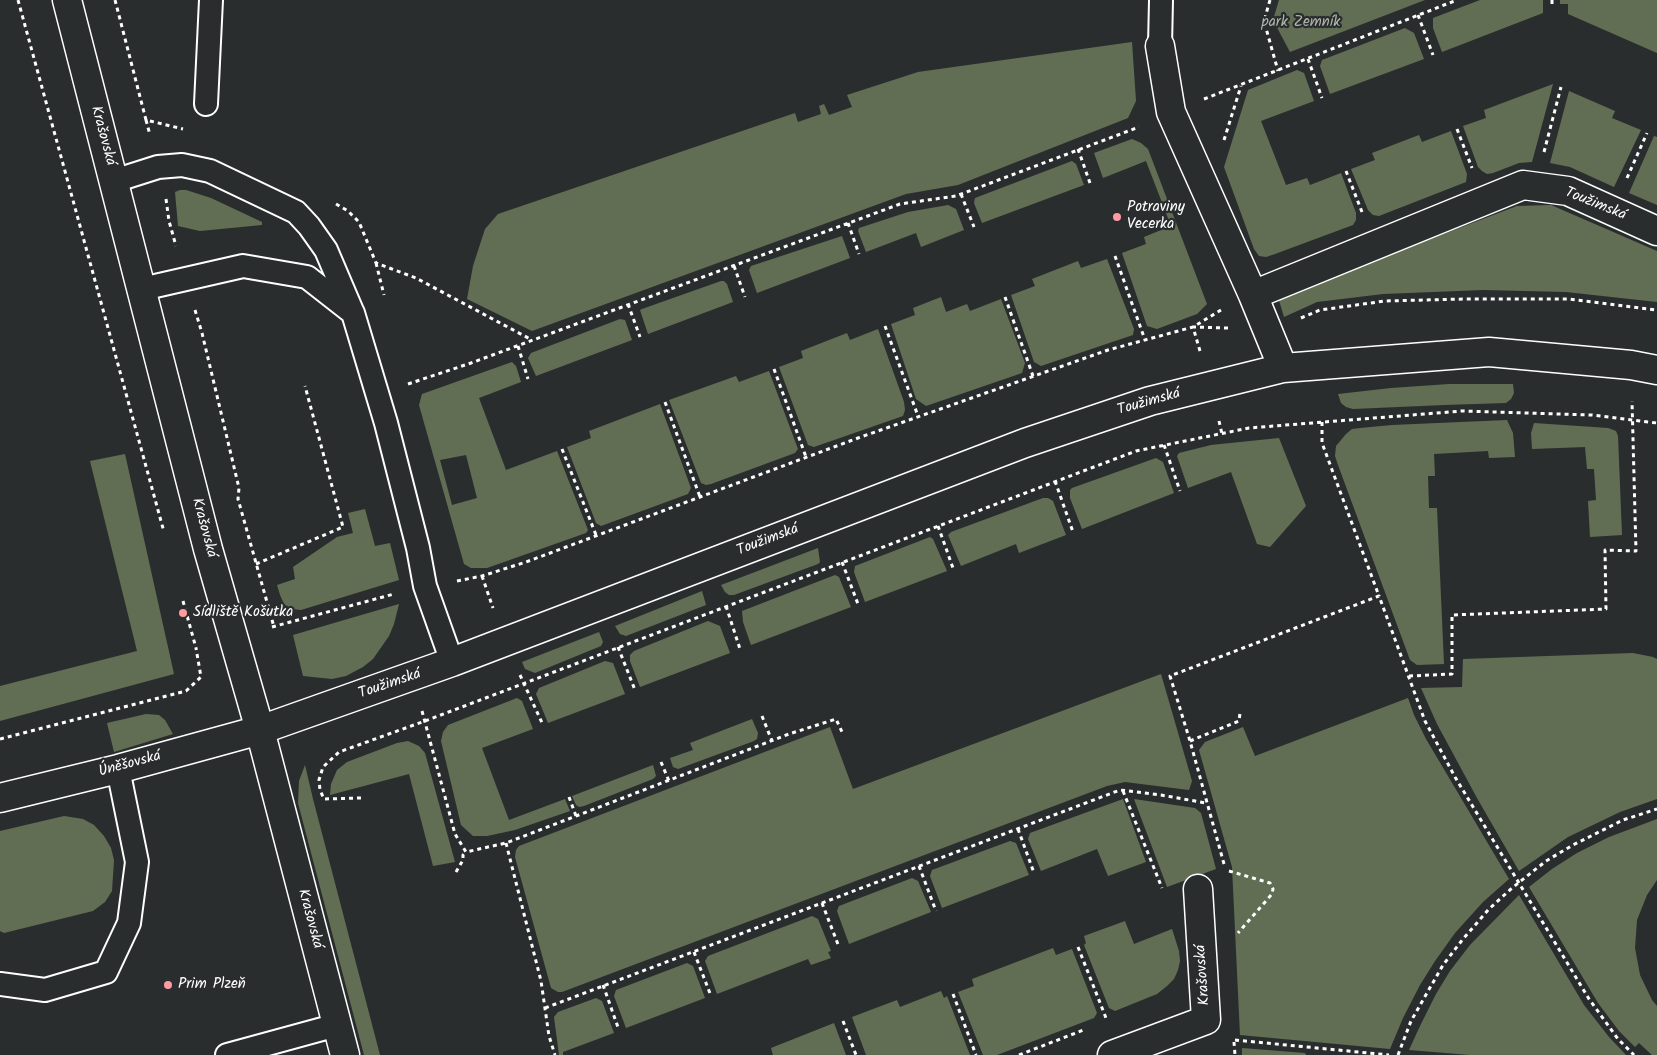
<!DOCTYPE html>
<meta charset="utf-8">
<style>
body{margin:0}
canvas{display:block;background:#2a2d2e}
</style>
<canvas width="1657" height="1055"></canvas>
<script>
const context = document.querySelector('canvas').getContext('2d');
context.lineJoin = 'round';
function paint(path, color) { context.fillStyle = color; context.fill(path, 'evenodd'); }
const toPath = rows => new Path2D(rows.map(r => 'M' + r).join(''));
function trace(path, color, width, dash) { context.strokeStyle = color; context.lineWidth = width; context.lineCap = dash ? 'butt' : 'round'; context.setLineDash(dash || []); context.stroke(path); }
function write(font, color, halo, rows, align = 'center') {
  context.font = font + ' Kalam,sans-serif'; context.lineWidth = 4.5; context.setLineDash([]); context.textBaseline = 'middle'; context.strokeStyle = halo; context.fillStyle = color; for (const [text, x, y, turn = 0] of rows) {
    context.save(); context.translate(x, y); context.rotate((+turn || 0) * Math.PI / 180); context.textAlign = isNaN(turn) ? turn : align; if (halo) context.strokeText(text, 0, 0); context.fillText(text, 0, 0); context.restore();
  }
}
paint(toPath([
 [1279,0,1425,0,1290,52,1273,20],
 [1480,0,1543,0,1543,13,1442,52,1433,28,1433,18],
 [1560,0,1657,0,1657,53,1568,14,1568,4,1560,4],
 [1405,28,1414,33,1424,59,1330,94,1320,66,1322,60],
 [1132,42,1136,101,1128,118,958,185,906,194,532,331,467,299,473,266,485,229,498,214,795,113,798,122,821,114,819,106,824,104,829,115,852,107,847,95,918,72],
 [1297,70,1304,73,1314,101,1261,121,1286,185,1307,178,1310,185,1341,173,1356,213,1356,220,1353,225,1275,254,1266,257,1259,256,1254,249,1224,167,1248,90],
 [1553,84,1532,162,1519,163,1493,173,1487,174,1482,171,1478,167,1463,126,1486,118,1484,110],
 [1569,91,1615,111,1612,118,1641,130,1614,187,1570,167,1550,163],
 [1451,131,1467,174,1466,182,1379,216,1373,215,1368,210,1351,169,1375,160,1372,153,1419,135,1422,142],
 [1654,136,1657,137,1657,205,1629,193],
 [1132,139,1141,143,1148,149,1207,304,1197,314,1157,329,1147,326,1122,253,1146,244,1144,237,1171,226,1146,161,1103,178,1094,153],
 [1072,161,1076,164,1084,185,982,223,974,203,975,198],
 [180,190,186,190,211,198,262,222,262,225,200,231,178,226,175,192],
 [948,205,956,209,964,230,921,247,916,233,866,252,858,231,859,228,908,212],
 [1551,205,1657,251,1657,302,1566,292,1483,290,1383,294,1317,302,1284,317,1278,297,1517,206],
 [842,236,850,258,757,293,749,270,751,266],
 [1107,259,1134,329,1133,335,1041,366,1034,362,1011,295,1035,286,1032,279,1078,261,1081,268],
 [721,281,724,281,727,284,733,302,648,334,640,310,642,309],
 [941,297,946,312,967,304,970,311,1001,299,1025,363,1022,373,926,406,916,399,891,324,915,315,913,308],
 [620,319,625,320,632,340,536,376,528,358,531,353],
 [878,329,904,402,905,410,903,416,814,447,808,445,779,367,803,358,801,351,847,333,850,340],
 [512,362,516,366,521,382,479,398,506,470,557,451,588,530,586,533,487,568,471,568,464,564,419,405,422,394],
 [466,455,477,498,452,505,440,460],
 [769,371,798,449,795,453,711,484,706,485,701,483,669,400,736,376,739,382],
 [1449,384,1513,384,1514,393,1511,399,1506,403,1444,405,1353,409,1346,407,1341,403,1338,394,1391,388],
 [660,404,691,488,688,494,601,526,596,523,567,447,591,438,589,431],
 [1507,420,1513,433,1515,457,1489,458,1488,451,1434,454,1435,476,1428,476,1429,508,1437,508,1444,664,1417,665,1410,660,1338,465,1335,456,1336,446,1346,434,1352,429,1360,428,1392,425],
 [1534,423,1608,428,1616,431,1618,436,1622,535,1590,537,1588,501,1596,500,1594,469,1587,469,1585,447,1532,449,1531,433],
 [1279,438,1306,506,1270,547,1257,544,1231,472,1188,488,1177,456,1179,453,1211,445],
 [125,454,174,674,0,721,0,686,137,651,90,461],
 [1156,458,1163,462,1174,493,1082,529,1070,498,1070,490,1072,488],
 [1043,498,1048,498,1053,501,1066,535,1019,553,1016,544,961,566,948,535,951,532],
 [365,509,375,546,390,543,399,580,301,610,292,609,284,604,280,595,277,585,295,579,293,567,337,537,353,533,348,513],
 [930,537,933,539,947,571,865,602,854,572,855,566],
 [818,548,820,562,818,564,734,595,729,595,725,592,721,585],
 [835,575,839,577,851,607,751,645,743,622,742,611],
 [702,591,706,605,626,636,620,634,615,626],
 [399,604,394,624,389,636,373,659,363,667,346,676,332,679,303,676,293,635],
 [708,621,720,626,730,653,640,687,630,661,630,655,634,651],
 [599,632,603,642,601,646,535,673,525,669,522,662],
 [1633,653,1653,657,1657,659,1657,799,1620,812,1568,837,1519,871,1477,798,1437,724,1421,688,1462,687,1463,659],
 [605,661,613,663,625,694,548,723,536,694,539,688],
 [1161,674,1192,781,1189,790,1125,782,1107,786,562,992,558,992,551,988,515,857,516,850,519,846,830,727,853,789],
 [517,698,522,701,533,729,482,748,509,820,565,799,570,811,515,830,487,836,473,836,461,825,441,741,443,732,448,725],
 [1408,698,1414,715,1426,739,1509,879,1483,902,1455,933,1435,961,1420,985,1403,1018,1390,1049,1240,1035,1232,867,1199,750,1205,742,1243,727,1255,756],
 [146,714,159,715,165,720,173,734,114,752,107,723],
 [752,719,758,733,757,739,754,741,678,769,673,767,670,758,693,750,690,743],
 [408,741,419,746,425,753,455,862,433,866,409,774,330,795,331,784,337,770,347,762,397,743],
 [305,765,313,799,380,1055,364,1055,298,803,299,781],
 [653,765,656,776,653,779,584,806,579,807,576,805,572,796],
 [1123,799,1146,862,1108,876,1097,849,1041,871,1028,839,1030,833],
 [1134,799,1195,808,1201,813,1216,869,1167,887],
 [64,816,83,819,94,825,104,836,111,848,114,860,112,891,105,902,93,911,4,933,0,931,0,831],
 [1657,819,1657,880,1647,895,1637,920,1635,948,1640,975,1652,1000,1657,1006,1657,1055,1652,1055,1639,1043,1635,1047,1619,1031,1598,1003,1529,887,1552,869,1577,853,1609,837],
 [1010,841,1016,843,1029,875,942,908,930,876,932,870],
 [912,878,918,881,931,912,849,944,837,911,839,906],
 [1519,895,1584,1005,1609,1037,1626,1055,1470,1055,1409,1050,1420,1026,1436,994,1450,971,1470,945],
 [812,916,818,919,831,951,828,952,831,958,811,965,808,959,717,994,705,961,708,956],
 [1125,921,1134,944,1172,929,1179,951,1180,961,1178,970,1174,979,1167,986,1157,994,1115,1011,1109,1008,1084,945,1086,943,1084,936],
 [1053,948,1056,955,1072,949,1097,1013,1094,1018,997,1055,983,1055,958,992,974,986,972,979],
 [687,963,693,966,705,998,626,1028,614,996,616,990],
 [941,991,944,998,947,996,970,1055,866,1055,852,1017,897,1000,900,1007],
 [596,998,602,1001,614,1033,563,1052,563,1055,559,1055,554,1017,558,1012],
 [834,1023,846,1055,773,1055,771,1048],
 [1242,1048,1305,1053,1306,1055,1242,1055]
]), '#626e54');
const service = toPath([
 [1160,46,1161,0],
 [206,104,211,0],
 [114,181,158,167,182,165,210,171,296,212,309,226,326,250,352,311],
 [142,289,243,266,307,277,353,313,386,423,418,548,425,586,452,662],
 [0,984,45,990,106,972,129,923,137,862,118,769],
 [227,1055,337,1025]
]);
const minor = toPath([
 [67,0,208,549,260,730,345,1055],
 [1160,46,1171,112,1253,295,1283,368],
 [1253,295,1523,185,1568,191,1657,231],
 [0,798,118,769,260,730,452,662,1025,443,1150,401,1283,368,1489,352,1631,365,1657,370],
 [1112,1055,1206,1020,1198,889]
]);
trace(service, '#fff', 26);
trace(minor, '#fff', 31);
trace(toPath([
 [18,0,164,532],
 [115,0,146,120,183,129],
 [1270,0,1264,21,1278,71],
 [1552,4,1552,0],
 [1418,15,1433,55],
 [1308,59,1322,98],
 [1204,99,1457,0],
 [146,120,150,135],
 [1457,129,1472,168],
 [1224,140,1241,86],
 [1078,149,1090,183],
 [1544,152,1561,87],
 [1346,171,1362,212],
 [1627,178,1647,133],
 [961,194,974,227],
 [166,199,169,221,176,246],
 [336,204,348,211,359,222,376,263,416,278,532,340],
 [848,223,859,254],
 [1115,256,1145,340],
 [376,263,384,295],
 [734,266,745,297],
 [1005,297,1033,376],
 [628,304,640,337],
 [195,310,202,333,239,488,238,499,274,627],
 [1301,318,1320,310,1385,301,1465,299,1568,299,1657,310],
 [885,326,918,416],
 [518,346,528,379],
 [1200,351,1193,327,1228,328],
 [774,369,806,457],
 [408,384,471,363,900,204,956,196,1139,127],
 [665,402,700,497],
 [1219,421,1222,434],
 [1322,422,1322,443,1379,596],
 [1164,445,1180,491],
 [562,449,596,535],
 [1055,481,1073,532],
 [938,526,953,568],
 [842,562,858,604],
 [256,564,343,527,305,386],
 [482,576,493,608],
 [457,581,482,576,526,562,858,438,1108,350,1193,327,1221,310],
 [183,601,196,648],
 [726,606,740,649],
 [272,627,394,594],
 [618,647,635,690],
 [520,675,543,725],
 [1409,676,1452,674,1452,615,1606,609,1605,550,1636,551,1632,401],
 [422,711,455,834,466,852,506,843,789,734,836,719,843,734],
 [762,716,772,741],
 [0,739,186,691,201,677,196,648],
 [1190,741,1239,721,1240,713],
 [661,762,669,781],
 [1123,791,1162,888],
 [569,797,576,816],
 [361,798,324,799,320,790,319,780,323,767,339,752,425,721,1136,451,1249,428,1462,411,1592,415,1657,423],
 [1018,829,1034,873],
 [506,843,541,981,549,1036,555,1055],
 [1224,864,1190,741,1170,676,1379,596,1425,721,1455,777,1589,999,1618,1039,1634,1055],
 [919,866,936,911],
 [1229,871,1270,883,1273,889,1272,894,1238,933],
 [456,872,463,860,463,855,466,852],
 [822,903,839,947],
 [1078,947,1106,1018],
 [694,952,711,996],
 [603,985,619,1030],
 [953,994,976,1055],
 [545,1008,1120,790,1161,795,1206,803],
 [843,1021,856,1055],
 [1235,1040,1389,1055],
 [1234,1042,1235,1055],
 [1019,1055,1086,1029],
 [1398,1055,1411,1021,1443,965,1463,939,1489,909,1512,888,1546,861,1573,845,1623,820,1657,809]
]), '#fff', 3, [4, 4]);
trace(service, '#2a2d2e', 22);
trace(minor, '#2a2d2e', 28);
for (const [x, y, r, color] of [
 [1117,217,5,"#ff9aa2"],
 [183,613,5,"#ff9aa2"],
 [168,985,5,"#ff9aa2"]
]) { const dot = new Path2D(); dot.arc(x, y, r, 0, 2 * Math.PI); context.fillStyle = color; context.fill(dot); trace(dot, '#2a2d2e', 2); }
write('15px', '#b0b6aa', '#2a2d2e', [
 ["park Zemník",1301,23]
]);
write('15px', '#fff', '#2a2d2e', [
 ["Krašovská",102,136,75],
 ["Toužimská",1595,205,22],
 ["Toužimská",1149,403,-16],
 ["Krašovská",203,528,75],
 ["Toužimská",768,541,-21],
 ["Toužimská",390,685,-19],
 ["Úněšovská",130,765,-15],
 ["Krašovská",309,919,75],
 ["Krašovská",1204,975,-94]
]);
write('15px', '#fff', '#2a2d2e', [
 ["Potraviny",1127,208],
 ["Vecerka",1127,225],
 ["Sídliště Košutka",193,613],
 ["Prim Plzeň",178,985]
], 'left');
</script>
